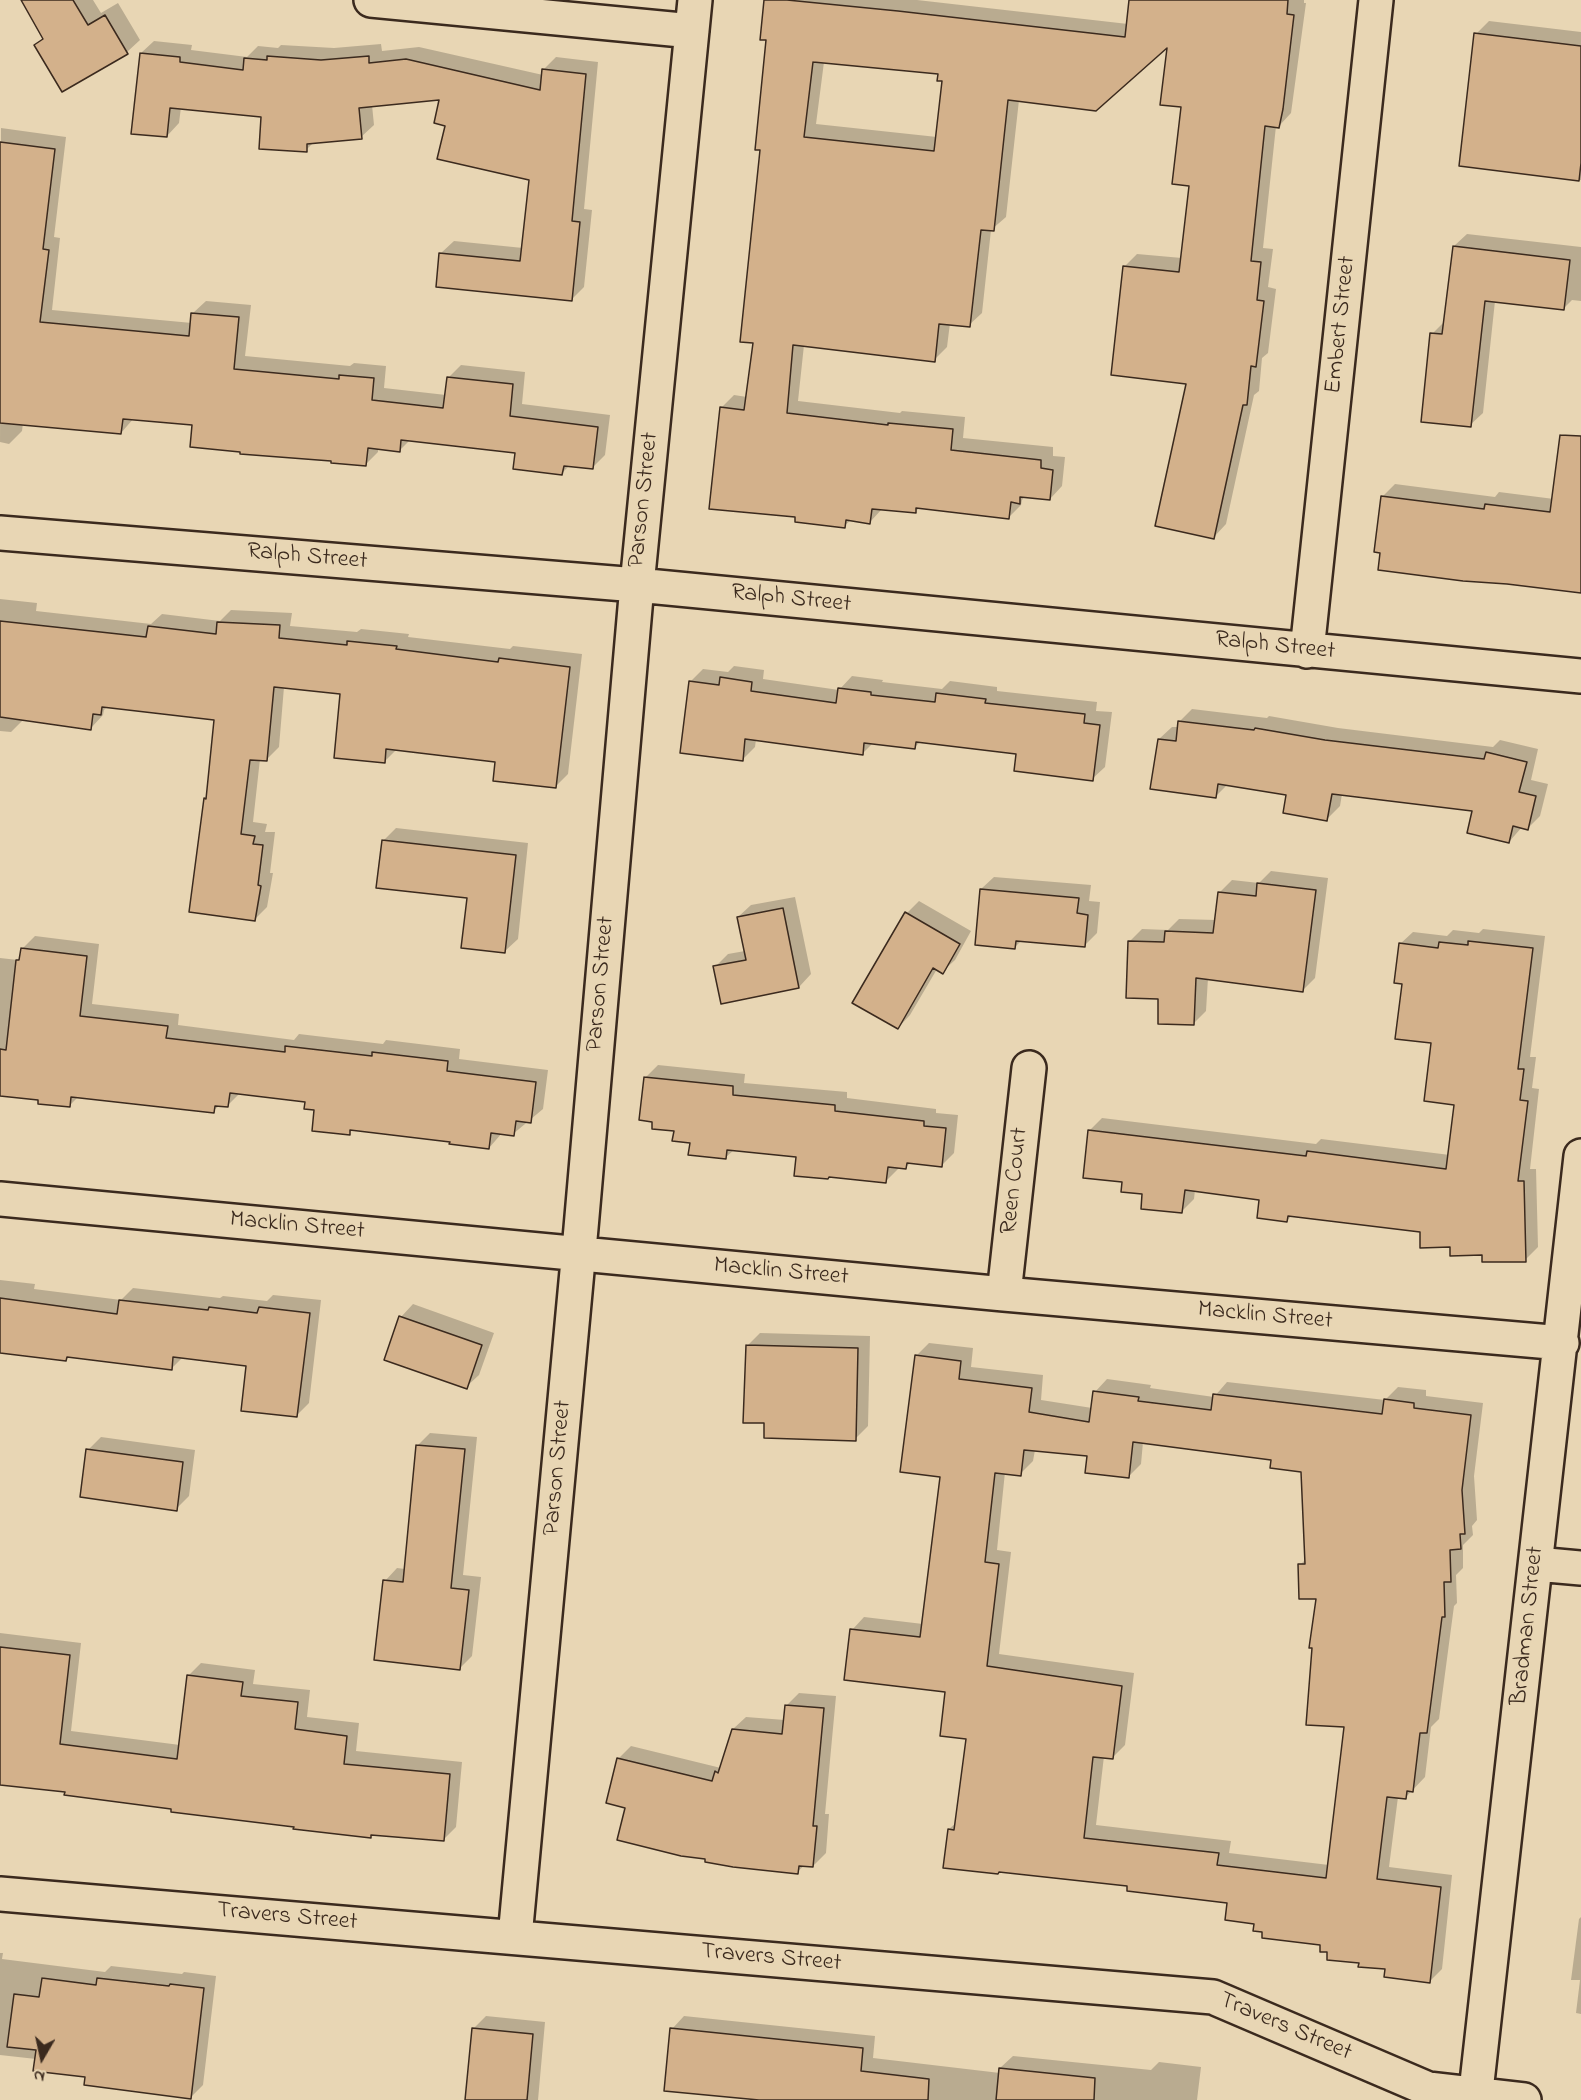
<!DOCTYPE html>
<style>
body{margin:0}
#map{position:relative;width:1581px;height:2100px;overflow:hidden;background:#e8d6b4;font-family:"Indie Flower",sans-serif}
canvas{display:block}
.north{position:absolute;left:12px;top:2028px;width:60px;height:60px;-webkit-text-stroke:4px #e8d6b4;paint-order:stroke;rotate:189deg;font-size:16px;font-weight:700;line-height:24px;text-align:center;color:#3b2a1e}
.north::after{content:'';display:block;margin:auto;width:21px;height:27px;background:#3b2a1e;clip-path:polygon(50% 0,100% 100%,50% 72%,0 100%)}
</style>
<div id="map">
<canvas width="1581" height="2100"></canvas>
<div class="north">N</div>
</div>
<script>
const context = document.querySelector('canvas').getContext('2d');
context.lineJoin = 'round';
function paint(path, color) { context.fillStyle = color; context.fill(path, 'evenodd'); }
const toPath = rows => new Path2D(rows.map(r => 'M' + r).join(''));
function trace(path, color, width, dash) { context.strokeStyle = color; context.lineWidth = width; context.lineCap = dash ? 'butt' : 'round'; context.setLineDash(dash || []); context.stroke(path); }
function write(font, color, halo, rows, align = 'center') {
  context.font = font + ' "Indie Flower",sans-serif'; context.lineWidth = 4.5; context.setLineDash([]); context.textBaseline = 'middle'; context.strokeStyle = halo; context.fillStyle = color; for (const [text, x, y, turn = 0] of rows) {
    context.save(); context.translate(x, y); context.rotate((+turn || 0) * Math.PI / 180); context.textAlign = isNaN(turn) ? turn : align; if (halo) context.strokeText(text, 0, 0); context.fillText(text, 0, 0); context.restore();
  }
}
paint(toPath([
 [37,0,93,0,101,13,118,3,140,40,127,52,36,45,44,37],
 [765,0,917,0,1128,24,1130,0,1304,0,1304,3,1306,3,1291,113,1279,126,1276,126,1263,248,1273,249,1268,287,1276,289,1268,353,1262,358,1259,391,1254,395,1226,524,1214,537,1188,382,1125,266,1137,254,1182,258,1191,184,1183,106,1169,44,1019,100,1006,217,991,230,982,313,969,325,950,323,947,347,934,360,804,345,798,401,900,413,902,411,965,417,963,438,1053,447,1053,456,1065,457,1062,486,1050,499,1025,496,1022,500,1021,505,1009,517,920,507,915,512,882,509,870,522,851,520,844,526,797,516,721,408,734,395,747,397,754,342,768,39],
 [824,62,939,73,943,80,937,137,816,124],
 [1489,21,1581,32,1581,180,1460,164,1476,34],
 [154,41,192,45,191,50,247,57,258,46,278,48,281,45,334,48,381,44,382,51,419,47,543,75,543,70,556,57,598,62,584,209,592,210,584,287,571,300,441,253,454,241,523,248,531,179,447,125,441,98,372,105,374,125,361,137,315,141,306,150,263,116,181,107,179,123,167,136,141,53],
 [1,128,66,137,54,237,60,238,52,310,192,323,193,313,206,301,251,305,245,356,350,366,354,363,386,366,384,388,446,395,448,378,461,365,525,372,522,404,610,415,605,455,593,467,570,465,562,473,517,451,410,440,400,450,378,448,378,452,365,465,194,424,134,418,121,433,23,423,22,431,9,444,0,442],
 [1467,234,1581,247,1581,301,1572,300,1563,309,1495,301,1483,413,1470,425,1432,334,1445,321,1454,246],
 [1581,464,1581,592,1383,496,1395,484,1495,497,1499,492,1554,499],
 [0,599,37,603,36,611,151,624,162,614,220,621,231,610,292,613,290,626,357,632,361,629,409,634,408,637,510,649,513,646,582,654,568,774,555,787,497,761,397,749,384,762,342,693,284,687,279,747,266,760,260,759,253,822,267,824,265,832,275,832,270,873,273,873,267,907,255,919,205,799,208,796,216,719,108,706,104,710,103,715,91,728,24,719,11,732,0,731],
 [734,666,764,670,763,679,839,690,852,676,883,680,882,682,942,689,950,681,997,687,997,691,1097,702,1096,711,1112,712,1105,767,1092,779,1018,753,921,741,914,748,873,743,862,754,756,739,755,747,742,760,690,682,703,669,728,672],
 [1192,709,1267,718,1269,716,1338,728,1493,747,1500,740,1538,749,1531,780,1548,784,1540,816,1528,828,1522,827,1509,842,1474,809,1342,794,1340,806,1327,819,1287,794,1228,784,1216,796,1159,739,1172,727,1179,727,1179,722],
 [396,828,528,843,518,939,505,951,469,897,383,841],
 [1271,871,1328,878,1315,978,1302,991,1208,978,1206,1011,1194,1023,1160,998,1130,941,1142,929,1168,930,1179,919,1216,920,1220,892,1232,880,1259,883],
 [994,877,1091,885,1089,901,1100,902,1097,933,1085,945,1022,940,1015,947,981,889],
 [795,897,811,974,799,987,715,967,728,954,745,951,738,917,751,905],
 [919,901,971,931,955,960,942,972,937,969,910,1015,898,1028,907,913],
 [1483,929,1545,936,1530,1057,1536,1057,1532,1088,1539,1089,1530,1169,1536,1169,1538,1247,1525,1260,1484,1254,1451,1245,1421,1231,1292,1215,1287,1221,1261,1198,1195,1190,1194,1199,1181,1212,1124,1181,1090,1130,1102,1118,1316,1144,1321,1139,1450,1155,1456,1103,1433,1042,1404,982,1400,944,1413,932,1447,936,1453,930,1479,933],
 [35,936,99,944,92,1004,179,1014,178,1025,294,1040,299,1034,383,1044,386,1040,460,1049,459,1059,548,1070,543,1109,513,1134,502,1133,489,1148,451,1140,353,1129,349,1133,307,1101,240,1093,227,1106,220,1105,213,1111,79,1096,69,1106,40,1099,0,1094,0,958,18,960,21,956,22,949],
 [658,1065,745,1074,744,1083,847,1092,847,1098,936,1109,936,1113,958,1115,954,1153,941,1166,911,1162,906,1167,898,1166,898,1169,885,1182,797,1155,734,1150,726,1157,691,1142,675,1130,645,1078],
 [0,1280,35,1284,34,1289,121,1300,133,1288,220,1298,223,1296,267,1301,273,1295,321,1300,309,1403,296,1416,248,1365,184,1356,171,1369,70,1355,66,1360,0,1351],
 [413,1304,494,1333,479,1375,466,1387,401,1317],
 [760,1333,870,1336,868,1426,855,1439,766,1422,747,1346],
 [929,1343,973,1348,971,1367,1043,1375,1041,1400,1092,1408,1095,1392,1107,1379,1151,1385,1150,1388,1214,1397,1227,1382,1385,1400,1398,1387,1426,1390,1426,1396,1483,1403,1474,1476,1477,1520,1472,1526,1473,1535,1463,1545,1463,1568,1456,1575,1457,1603,1454,1606,1439,1719,1431,1727,1425,1777,1405,1798,1398,1797,1389,1867,1452,1875,1442,1969,1429,1982,1329,1951,1322,1943,1264,1931,1256,1922,1229,1902,1129,1885,949,1829,957,1822,968,1737,947,1691,852,1630,864,1617,923,1624,941,1476,917,1355],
 [1143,1442,1272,1459,1303,1471,1307,1558,1300,1565,1317,1597,1345,1726,1329,1865,1229,1853,1231,1841,1096,1825,1104,1756,1113,1757,1125,1745,1134,1673,999,1654,1011,1552,997,1550,1005,1472,1020,1474,1033,1461,1035,1450,1089,1455,1128,1477,1141,1464],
 [430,1433,477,1437,463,1575,481,1577,472,1656,460,1668,385,1581,397,1568,405,1569,418,1445],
 [101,1437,195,1450,189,1496,176,1509,88,1450],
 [0,1633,81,1643,71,1731,180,1745,188,1676,201,1663,255,1670,253,1684,310,1690,307,1717,359,1723,356,1751,462,1762,456,1827,444,1839,374,1833,370,1837,66,1791,0,1783],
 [799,1693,836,1696,825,1814,829,1814,826,1853,813,1866,805,1865,797,1872,707,1858,627,1807,618,1759,631,1746,721,1768,733,1729,746,1717,785,1720,786,1706],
 [1581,1917,1581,2014,1576,2013,1580,1980,1571,1980,1579,1919],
 [0,1953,3,1953,2,1959,105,1972,111,1966,182,1974,184,1972,216,1976,203,2085,191,2097,86,2076,36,2059,0,2055],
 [486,2016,545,2022,538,2100,467,2100,473,2029],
 [684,2016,875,2036,873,2058,1000,2073,1000,2068,1013,2056,1151,2070,1159,2062,1201,2067,1197,2100,771,2100,672,2029]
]), '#0003');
const building = toPath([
 [21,0,73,0,88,25,105,15,128,54,62,92,34,45,43,39,21,0],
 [764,0,787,0,898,11,1125,37,1129,0,1288,0,1287,14,1294,15,1283,109,1279,128,1265,126,1251,261,1261,262,1257,300,1264,301,1256,367,1251,366,1247,405,1243,405,1214,539,1155,526,1186,384,1111,375,1123,266,1179,272,1189,186,1172,184,1181,107,1160,105,1167,48,1096,111,1008,100,994,231,981,230,970,327,939,324,935,362,793,345,787,413,888,425,888,423,953,429,951,450,1041,460,1041,468,1053,470,1050,500,1020,497,1020,504,1011,502,1009,519,916,508,916,513,872,509,870,524,846,520,845,528,795,522,795,517,709,509,720,407,744,410,753,343,740,342,760,150,755,150,766,40,760,40,764,0],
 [813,62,938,74,937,81,942,81,934,151,804,137,813,62],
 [1474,33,1581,46,1581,163,1579,181,1459,166,1474,33],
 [140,53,180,57,180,62,243,70,244,58,267,60,267,56,321,60,369,56,369,63,406,59,540,90,542,69,586,74,572,221,580,222,572,301,436,287,439,253,520,261,529,180,437,159,445,126,434,123,439,100,359,108,362,139,307,144,307,152,259,149,261,117,170,108,167,137,131,134,140,53],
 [0,142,55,149,43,249,49,250,40,322,189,336,191,313,239,317,234,369,339,379,339,375,374,378,372,400,443,408,447,377,513,384,510,416,598,427,593,469,564,466,562,475,513,469,515,453,401,440,400,452,368,448,366,466,331,463,331,461,240,454,240,452,190,447,192,425,123,419,121,434,0,423,0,142],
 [1453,246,1570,260,1564,310,1485,301,1471,427,1421,422,1430,333,1442,334,1453,246],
 [1560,435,1581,436,1581,593,1507,584,1463,581,1378,570,1380,553,1374,552,1381,496,1484,509,1485,504,1550,512,1560,435],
 [0,621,146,637,148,626,216,634,217,622,280,625,279,638,347,645,347,641,397,646,396,649,498,662,499,658,570,667,556,788,493,781,495,762,386,749,385,763,334,758,340,694,274,687,267,761,250,760,241,834,255,836,253,844,263,845,258,885,261,886,255,921,189,912,204,798,206,799,214,720,102,707,101,715,93,714,91,730,0,717,0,621],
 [720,677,752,682,751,691,836,703,838,688,871,692,871,695,935,702,936,693,986,699,985,703,1085,714,1084,723,1100,725,1093,781,1014,771,1016,754,916,742,915,749,864,743,863,755,745,739,743,761,680,753,689,681,719,685,720,677],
 [1178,721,1254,730,1255,728,1325,740,1484,759,1486,752,1527,762,1519,792,1536,796,1528,830,1513,826,1509,843,1467,833,1472,811,1332,794,1327,821,1283,813,1286,795,1218,784,1216,798,1150,789,1158,739,1176,741,1178,721],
 [382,840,516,855,505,953,461,948,467,898,376,888,382,840],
 [1257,883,1316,890,1303,992,1196,978,1194,1025,1158,1024,1158,999,1126,998,1128,941,1164,942,1165,931,1213,933,1218,892,1256,896,1257,883],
 [980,889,1079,898,1077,913,1088,915,1085,947,1016,941,1015,949,975,945,980,889],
 [783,908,799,988,721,1004,713,966,746,960,737,917,783,908],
 [905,912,960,944,943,974,933,968,898,1029,852,1003,905,912],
 [1468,941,1533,948,1518,1069,1524,1069,1520,1100,1528,1101,1518,1181,1524,1181,1526,1262,1482,1262,1482,1255,1450,1256,1450,1247,1420,1248,1420,1232,1288,1216,1287,1222,1257,1218,1259,1200,1185,1190,1182,1213,1141,1209,1142,1194,1121,1192,1122,1182,1083,1178,1088,1130,1306,1156,1307,1151,1446,1169,1454,1105,1424,1101,1431,1043,1395,1039,1402,984,1394,983,1399,943,1438,948,1439,942,1468,945,1468,941],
 [21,948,87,956,80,1016,168,1026,166,1038,285,1052,285,1046,372,1056,372,1052,448,1061,447,1071,536,1082,531,1123,516,1121,514,1136,491,1133,489,1149,449,1144,450,1142,350,1130,350,1135,312,1131,314,1110,304,1109,305,1102,230,1093,228,1107,215,1106,214,1113,71,1097,70,1107,38,1104,38,1100,0,1096,0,1049,6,1050,16,960,19,960,21,948],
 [644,1077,733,1086,733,1095,835,1105,835,1111,924,1121,924,1126,946,1128,942,1167,907,1163,906,1169,888,1167,886,1183,829,1177,828,1179,794,1176,796,1157,727,1150,726,1159,688,1155,690,1143,672,1141,674,1131,652,1129,652,1122,639,1120,644,1077],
 [0,1298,117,1314,119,1300,208,1310,209,1307,257,1313,259,1307,310,1313,297,1417,241,1411,246,1366,173,1357,172,1370,67,1357,66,1361,0,1353,0,1298],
 [399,1316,482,1345,467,1389,384,1360,399,1316],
 [746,1345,858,1348,856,1441,764,1438,764,1423,743,1423,746,1345],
 [915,1355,961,1361,959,1379,1032,1388,1029,1412,1089,1422,1093,1391,1139,1397,1138,1401,1211,1410,1213,1394,1382,1414,1384,1399,1414,1403,1414,1408,1471,1415,1462,1490,1465,1534,1460,1534,1461,1549,1450,1550,1451,1582,1444,1582,1445,1617,1442,1617,1427,1733,1420,1733,1413,1792,1407,1791,1406,1799,1387,1797,1377,1879,1441,1887,1430,1983,1384,1977,1385,1969,1358,1967,1359,1963,1327,1960,1327,1952,1320,1952,1320,1945,1262,1938,1262,1932,1253,1931,1254,1924,1225,1920,1227,1903,1127,1891,1127,1886,999,1872,998,1874,943,1868,948,1829,954,1830,966,1739,940,1736,945,1692,844,1680,850,1629,920,1637,940,1477,900,1472,915,1355],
 [1133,1442,1271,1460,1270,1468,1301,1472,1305,1564,1298,1564,1299,1599,1316,1599,1309,1648,1312,1648,1306,1725,1344,1727,1326,1878,1217,1865,1219,1853,1084,1838,1093,1757,1113,1759,1122,1686,987,1666,999,1564,985,1562,995,1473,1021,1476,1024,1450,1087,1456,1085,1473,1129,1478,1133,1442],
 [416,1445,465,1449,451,1588,469,1590,460,1670,374,1660,383,1580,403,1582,416,1445],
 [86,1449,183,1462,177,1511,80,1497,86,1449],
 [0,1647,70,1655,60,1744,177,1759,187,1675,243,1682,241,1696,298,1702,295,1729,347,1736,344,1764,450,1774,444,1841,371,1835,371,1838,293,1829,294,1827,171,1812,171,1809,64,1795,65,1792,0,1785,0,1647],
 [785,1705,824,1708,813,1826,817,1826,813,1867,799,1866,798,1874,733,1867,705,1862,705,1859,681,1856,617,1840,625,1808,606,1803,617,1758,712,1781,715,1771,718,1773,732,1729,782,1734,785,1705],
 [42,1978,96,1985,97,1978,169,1986,170,1984,204,1988,191,2099,84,2085,85,2077,33,2071,36,2050,7,2047,14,1994,39,1997,42,1978],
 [472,2028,533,2034,527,2100,465,2100,472,2028],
 [670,2028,863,2048,861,2071,929,2079,928,2100,759,2100,664,2091,670,2028],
 [999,2068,1095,2078,1094,2100,996,2100,999,2068]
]);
paint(building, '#d3b18b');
trace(building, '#3b2a1e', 1.5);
const street = toPath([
 [371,0,692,31],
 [0,533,637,585,1581,676],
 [1307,651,1376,0],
 [0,1199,1004,1294,1562,1343],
 [1004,1294,1029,1068],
 [1536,1564,1581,1568],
 [0,1894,1213,1997,1428,2089,1524,2100],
 [515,1937,581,1228,637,585,695,0],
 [1475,2100,1581,1156]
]);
trace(street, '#3b2a1e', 38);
trace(street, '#e8d6b4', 33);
write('24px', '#3b2a1e', '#e8d6b4', [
 ["Embert Street",1342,325,-84],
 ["Parson Street",645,500,-84],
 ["Ralph Street",307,558,5],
 ["Ralph Street",791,600,6],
 ["Ralph Street",1275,647,6],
 ["Parson Street",602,984,-85],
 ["Reen Court",1016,1181,-84],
 ["Macklin Street",297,1227,5],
 ["Macklin Street",781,1273,5],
 ["Macklin Street",1265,1317,5],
 ["Parson Street",559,1468,-85],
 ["Bradman Street",1529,1626,-84],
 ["Travers Street",287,1918,5],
 ["Travers Street",771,1959,5],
 ["Travers Street",1285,2028,23]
]);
</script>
